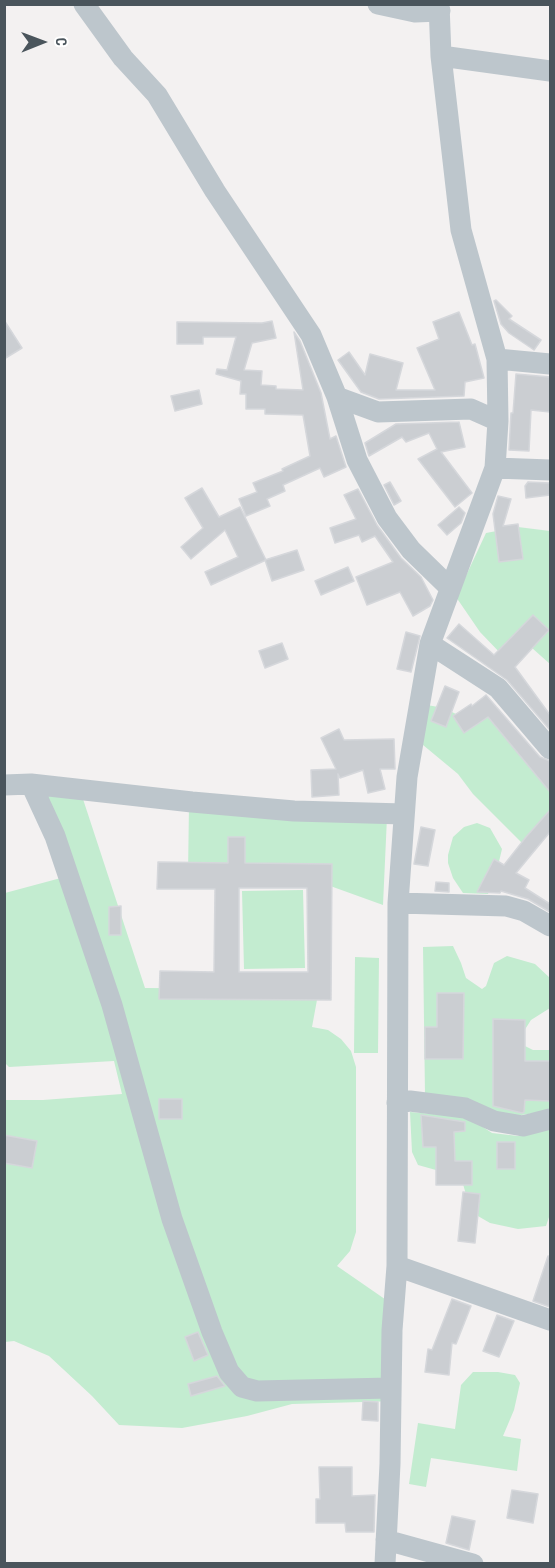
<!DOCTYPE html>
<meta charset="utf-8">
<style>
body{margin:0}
#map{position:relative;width:555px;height:1568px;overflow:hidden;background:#f3f1f1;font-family:"Sofia Sans Condensed",sans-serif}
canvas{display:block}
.frame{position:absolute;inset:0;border:6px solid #4a555c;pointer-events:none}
.north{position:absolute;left:12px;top:12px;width:60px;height:60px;-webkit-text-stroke:4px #fff;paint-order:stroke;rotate:89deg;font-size:16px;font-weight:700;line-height:24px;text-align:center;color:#4a555c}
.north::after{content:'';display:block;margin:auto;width:21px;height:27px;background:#4a555c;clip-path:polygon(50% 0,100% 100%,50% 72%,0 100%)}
</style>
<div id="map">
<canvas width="555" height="1568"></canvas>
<div class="frame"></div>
<div class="north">С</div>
</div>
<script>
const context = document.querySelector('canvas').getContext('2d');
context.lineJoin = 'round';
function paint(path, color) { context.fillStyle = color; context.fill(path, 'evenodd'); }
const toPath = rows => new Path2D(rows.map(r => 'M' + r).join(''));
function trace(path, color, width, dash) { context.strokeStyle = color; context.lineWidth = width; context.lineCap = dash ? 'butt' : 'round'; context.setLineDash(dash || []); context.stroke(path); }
paint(toPath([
 [518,527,550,531,550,664,523,640,504,657,480,632,456,597,486,533],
 [490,704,550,779,550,820,525,846,473,794,458,774,417,740,427,705,444,708,466,719],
 [36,788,81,793,145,988,319,989,312,1027,328,1030,341,1039,351,1051,356,1067,356,1232,350,1251,337,1266,392,1304,398,1401,292,1404,247,1416,182,1428,119,1425,92,1396,49,1356,14,1341,5,1342,5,1100,43,1100,122,1094,114,1061,9,1067,5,1063,5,893,72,875],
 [189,805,387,817,383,905,322,883,188,874],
 [477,823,490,828,502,849,496,874,488,894,463,893,453,878,448,863,448,855,453,837,464,827],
 [303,890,305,968,244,969,242,891],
 [453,946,461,963,466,978,482,989,486,986,494,963,507,956,535,964,550,978,550,1008,531,1020,517,1042,533,1050,550,1050,550,1111,500,1118,425,1095,423,947],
 [355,957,379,958,378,1053,354,1053],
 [410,1112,468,1117,492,1133,518,1136,550,1126,550,1214,546,1226,518,1229,490,1223,471,1212,461,1177,418,1165,412,1152],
 [473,1372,498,1372,515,1375,520,1383,514,1410,503,1436,521,1439,517,1471,431,1458,426,1487,409,1484,418,1423,455,1429,461,1385]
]), '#c3ecd0');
const building = toPath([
 [496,300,512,316,509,319,541,340,534,350,509,333,501,324,494,301,496,300],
 [459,312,472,345,475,344,484,378,465,382,464,396,379,399,361,392,338,360,349,352,365,375,370,354,403,363,396,390,435,390,417,348,439,339,433,322,459,312],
 [4,320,22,348,4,359,4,320],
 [272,321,276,338,252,343,244,370,262,371,261,385,276,386,276,389,303,390,294,332,300,341,321,393,330,439,336,436,346,467,324,477,320,468,283,485,285,491,267,499,270,506,246,516,239,499,257,492,253,483,283,471,282,469,310,456,303,415,265,414,265,409,246,409,246,394,240,394,241,381,216,374,217,369,227,370,236,337,203,337,203,344,177,344,177,322,262,323,272,321],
 [516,374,550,377,550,412,531,410,529,451,509,450,511,413,513,413,516,374],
 [199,390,202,404,175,411,171,396,199,390],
 [459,422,465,447,441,452,472,493,455,507,418,459,437,449,429,433,406,442,402,437,369,456,365,443,396,424,459,422],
 [390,482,401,501,394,505,384,485,390,482],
 [528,482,550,483,550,495,526,498,525,486,528,482],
 [202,488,219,517,240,507,266,560,211,585,205,572,238,557,225,530,191,559,181,547,203,528,185,498,202,488],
 [358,489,377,525,401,558,421,577,433,600,430,606,413,616,400,592,367,605,356,577,393,562,375,536,362,542,359,535,335,543,330,528,356,519,344,495,358,489],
 [498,496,511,499,503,526,518,524,523,559,499,562,493,514,498,496],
 [459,507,465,513,461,523,447,535,438,525,459,507],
 [297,550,304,570,272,581,265,560,297,550],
 [348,567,354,581,321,595,315,581,348,567],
 [533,615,549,630,515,667,550,715,550,730,507,680,447,638,459,624,494,655,533,615],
 [406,632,420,636,411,672,397,669,406,632],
 [282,643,288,659,265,668,259,651,282,643],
 [445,686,459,692,446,727,431,721,445,686],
 [486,695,540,757,550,761,550,792,488,717,464,733,453,716,471,704,472,706,486,695],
 [339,729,344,740,394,739,395,769,380,769,385,789,368,793,363,770,340,778,338,774,339,795,312,797,311,770,336,769,321,738,339,729],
 [550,810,550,832,516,873,529,880,525,888,550,904,550,912,528,899,501,891,500,893,477,892,494,859,504,865,526,837,550,810],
 [421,827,435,830,428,866,414,864,421,827],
 [228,837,245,837,245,863,332,864,331,1000,159,999,160,971,214,972,215,889,157,889,158,862,228,863,228,837],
 [239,888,307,888,308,972,239,972,239,888],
 [436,882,449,883,449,892,435,891,436,882],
 [121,906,121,935,109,935,109,907,121,906],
 [437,993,464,993,463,1059,425,1059,425,1027,437,1027,437,993],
 [493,1019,525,1020,525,1061,550,1061,550,1101,525,1100,524,1112,522,1113,493,1106,493,1019],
 [159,1099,182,1099,182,1119,159,1119,159,1099],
 [421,1115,465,1122,465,1131,454,1132,455,1161,472,1161,472,1185,436,1185,436,1147,423,1147,421,1115],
 [4,1135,37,1141,32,1168,4,1163,4,1135],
 [497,1142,515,1142,515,1169,497,1169,497,1142],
 [463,1192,480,1194,475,1243,458,1241,463,1192],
 [548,1256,550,1257,550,1307,533,1301,548,1256],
 [452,1299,471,1306,456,1344,452,1343,449,1375,425,1372,428,1349,432,1350,452,1299],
 [497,1315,514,1321,499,1357,483,1351,497,1315],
 [198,1332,208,1355,194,1361,185,1337,198,1332],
 [217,1376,225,1386,191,1396,188,1384,217,1376],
 [363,1401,378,1402,378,1421,362,1420,363,1401],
 [319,1467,352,1467,352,1496,375,1495,374,1532,346,1532,345,1523,316,1523,316,1499,320,1499,319,1467],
 [512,1490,538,1494,533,1523,507,1518,512,1490],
 [452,1516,475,1521,469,1550,446,1543,452,1516]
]);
paint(building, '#cbced2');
trace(building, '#d5d7db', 1.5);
trace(toPath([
 [84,4,123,58,157,95,215,191,311,335,337,397,357,460,387,518,411,550,450,588],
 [378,4,415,12,440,11],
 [441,56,550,71],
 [497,359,550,364],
 [337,397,378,412,471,409,498,421],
 [495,468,550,470],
 [430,644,498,688,550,749],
 [31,784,55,836,112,1005,172,1219,212,1332,229,1372,242,1387,257,1391,390,1388],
 [4,785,31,784,192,802,294,811,404,814],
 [398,903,506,906,524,911,550,926],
 [397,1103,410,1101,465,1108,494,1121,523,1126,550,1119],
 [397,1266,550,1320],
 [386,1540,473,1564],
 [385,1564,390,1464,392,1330,397,1266,398,903,407,777,430,644,495,468,498,421,497,359,461,230,441,56,439,4]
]), '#bdc6cc', 21);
</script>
